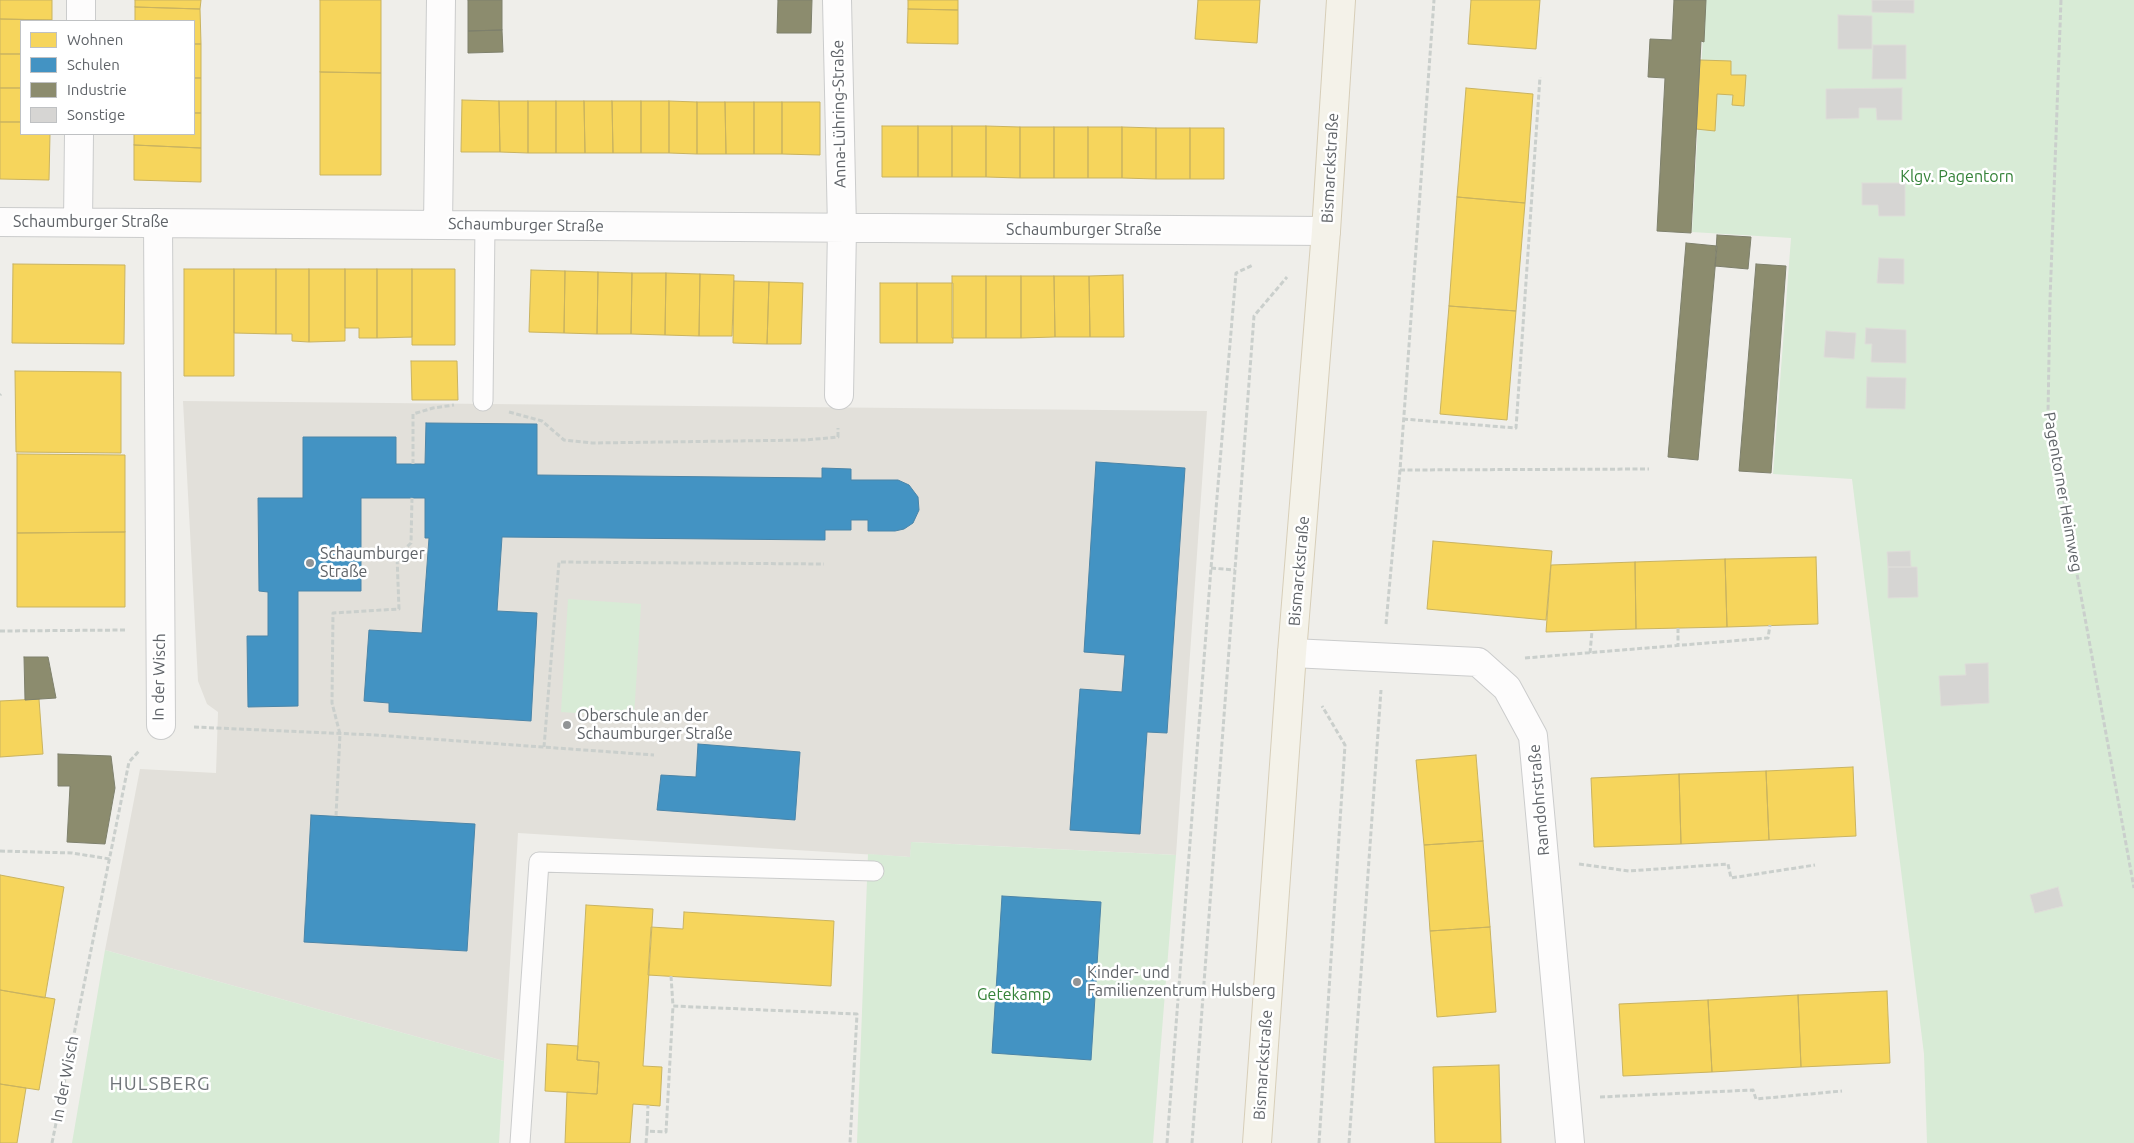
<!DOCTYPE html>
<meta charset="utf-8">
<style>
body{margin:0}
#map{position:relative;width:2134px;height:1143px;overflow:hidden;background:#efeeea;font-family:Ubuntu,sans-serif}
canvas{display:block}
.legend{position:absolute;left:20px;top:20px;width:175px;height:115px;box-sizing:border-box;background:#fff;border:1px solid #bfc1c3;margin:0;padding:6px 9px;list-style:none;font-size:15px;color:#5f6368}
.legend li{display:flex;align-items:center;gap:10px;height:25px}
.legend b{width:25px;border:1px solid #bfc1c3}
</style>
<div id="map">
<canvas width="2134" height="1143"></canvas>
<ul class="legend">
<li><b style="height:14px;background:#f6d55c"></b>Wohnen</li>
<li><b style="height:14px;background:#4393c3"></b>Schulen</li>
<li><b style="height:14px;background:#8c8c6e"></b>Industrie</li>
<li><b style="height:14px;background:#d6d5d3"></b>Sonstige</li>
</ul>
</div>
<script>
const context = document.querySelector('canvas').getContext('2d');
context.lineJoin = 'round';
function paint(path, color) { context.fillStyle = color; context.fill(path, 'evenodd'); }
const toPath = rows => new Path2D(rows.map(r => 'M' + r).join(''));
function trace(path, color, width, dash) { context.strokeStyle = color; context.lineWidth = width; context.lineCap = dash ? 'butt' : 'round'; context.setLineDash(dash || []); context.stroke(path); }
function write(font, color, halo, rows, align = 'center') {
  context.font = font + ' Ubuntu,sans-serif'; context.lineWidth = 5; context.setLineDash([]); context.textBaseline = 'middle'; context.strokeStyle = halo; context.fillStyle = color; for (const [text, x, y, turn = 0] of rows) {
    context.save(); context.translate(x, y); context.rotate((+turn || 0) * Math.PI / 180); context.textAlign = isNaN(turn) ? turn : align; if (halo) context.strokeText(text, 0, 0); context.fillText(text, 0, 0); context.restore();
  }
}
paint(toPath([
 [183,401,1207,411,1176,855,912,842,910,857,518,833,504,1061,105,950,140,769,216,773,218,712,207,704,198,681]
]), '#e2e0da');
paint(toPath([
 [1705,0,2134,0,2134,1143,1927,1143,1924,1054,1852,479,1773,474,1791,238,1692,232],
 [568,599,641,604,634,717,561,712],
 [911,842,1176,855,1153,1143,857,1143,868,854,910,857],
 [105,950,504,1061,499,1143,72,1143]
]), '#d8ebd6');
const homes = toPath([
 [0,0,52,0,52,20,0,19,0,0],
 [135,0,201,0,200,9,135,7,135,0],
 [320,0,381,0,381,73,320,72,320,0],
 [908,0,958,0,958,10,908,9,908,0],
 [1198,0,1260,0,1257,43,1195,39,1198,0],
 [1471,0,1540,0,1536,49,1468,44,1471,0],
 [135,7,200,9,201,44,194,44,194,21,135,21,135,7],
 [908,9,958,10,958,44,907,43,908,9],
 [0,19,52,20,52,21,21,21,21,54,0,54,0,19],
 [194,44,201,44,201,78,194,78,194,44],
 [0,54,21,54,21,88,0,88,0,54],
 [1700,60,1731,61,1731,75,1746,75,1744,106,1732,105,1733,95,1717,94,1715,131,1696,129,1700,60],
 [320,72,381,73,381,175,320,175,320,72],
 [194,78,201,78,201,113,194,113,194,78],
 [0,88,21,88,21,122,0,122,0,88],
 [1466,88,1533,94,1525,203,1457,197,1466,88],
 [462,100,499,101,500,152,461,152,462,100],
 [499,101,528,101,528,153,500,152,499,101],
 [528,101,556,101,556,153,528,153,528,101],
 [556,101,584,101,585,153,556,153,556,101],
 [584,101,612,101,613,153,585,153,584,101],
 [612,101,641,101,641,153,613,153,612,101],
 [641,101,669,101,669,153,641,153,641,101],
 [669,101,697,102,697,154,669,153,669,101],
 [697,102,725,102,726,154,697,154,697,102],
 [725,102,754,102,754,154,726,154,725,102],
 [754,102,782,102,782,154,754,154,754,102],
 [782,102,820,102,820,155,782,154,782,102],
 [194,113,201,113,201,148,134,145,134,134,194,134,194,113],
 [0,122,21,122,21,134,50,134,49,180,0,179,0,122],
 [882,126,918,126,918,177,882,177,882,126],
 [918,126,952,126,952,177,918,177,918,126],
 [952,126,986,126,986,177,952,177,952,126],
 [986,126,1020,127,1020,178,986,177,986,126],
 [1020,127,1054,127,1054,178,1020,178,1020,127],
 [1054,127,1088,127,1088,178,1054,178,1054,127],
 [1088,127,1122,127,1122,178,1088,178,1088,127],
 [1122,127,1156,128,1156,179,1122,178,1122,127],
 [1156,128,1190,128,1190,179,1156,179,1156,128],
 [1190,128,1224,128,1224,179,1190,179,1190,128],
 [134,145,201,148,201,182,134,180,134,145],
 [1457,197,1525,203,1516,311,1449,306,1457,197],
 [13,264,125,265,124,344,12,343,13,264],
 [184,269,234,269,234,376,184,376,184,269],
 [234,269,276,269,276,334,234,333,234,269],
 [276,269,309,269,309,342,292,341,292,334,276,334,276,269],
 [309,269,345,269,345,341,309,342,309,269],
 [345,269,377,269,377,338,359,338,359,328,345,328,345,269],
 [377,269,412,269,412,337,377,338,377,269],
 [412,269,455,269,455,345,412,345,412,269],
 [531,270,565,271,564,333,529,332,531,270],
 [565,271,598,272,597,334,564,333,565,271],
 [598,272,632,273,631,334,597,334,598,272],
 [632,273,666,273,665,335,631,334,632,273],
 [666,273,700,274,699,336,665,335,666,273],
 [700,274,734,275,732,336,699,336,700,274],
 [1123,275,1124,337,1090,337,1089,276,1123,275],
 [952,276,986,276,986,338,952,338,952,276],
 [986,276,1021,276,1021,338,986,338,986,276],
 [1021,276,1054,276,1055,337,1021,338,1021,276],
 [1054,276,1089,276,1090,337,1055,337,1054,276],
 [734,281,769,282,767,344,733,343,734,281],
 [769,282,803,283,801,344,767,344,769,282],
 [880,283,917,283,917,343,880,343,880,283],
 [917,283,953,283,953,343,917,343,917,283],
 [1449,306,1516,311,1507,420,1440,414,1449,306],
 [411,361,457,361,458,400,412,400,411,361],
 [15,371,121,372,121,453,16,452,15,371],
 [17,454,125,455,125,532,17,533,17,454],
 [125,532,125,607,17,607,17,533,125,532],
 [1433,541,1552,551,1546,620,1427,609,1433,541],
 [1816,557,1818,624,1727,627,1725,559,1816,557],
 [1725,559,1727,627,1636,629,1635,562,1725,559],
 [1635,562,1636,629,1546,632,1551,565,1635,562],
 [39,699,43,754,0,757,0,701,39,699],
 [1476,755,1483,841,1424,845,1416,760,1476,755],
 [1853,767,1856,836,1769,840,1766,771,1853,767],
 [1766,771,1769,840,1681,844,1679,774,1766,771],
 [1679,774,1681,844,1594,847,1591,778,1679,774],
 [1483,841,1490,927,1430,931,1424,845,1483,841],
 [0,875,64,887,45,998,0,990,0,875],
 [586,905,653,909,643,1066,662,1067,660,1106,633,1104,630,1143,565,1143,567,1092,597,1094,599,1062,577,1060,586,905],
 [684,912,834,921,831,986,648,975,651,927,683,929,684,912],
 [1490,927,1496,1012,1437,1017,1430,931,1490,927],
 [0,990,55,999,39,1090,0,1084,0,990],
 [1887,991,1890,1063,1801,1067,1798,995,1887,991],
 [1798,995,1801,1067,1712,1072,1708,1000,1798,995],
 [1708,1000,1712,1072,1623,1076,1619,1004,1708,1000],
 [547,1044,578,1046,577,1060,599,1062,597,1094,545,1091,547,1044],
 [1499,1065,1501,1143,1435,1143,1433,1067,1499,1065],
 [0,1084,26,1088,17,1143,0,1143,0,1084]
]);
paint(homes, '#f6d55c');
trace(homes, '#c9b360', 1);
const schools = toPath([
 [426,423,537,424,537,475,822,478,822,468,851,469,851,480,898,480,909,485,918,497,919,510,913,523,904,529,895,531,868,531,868,520,851,520,851,530,825,530,825,540,502,537,497,611,537,613,531,721,389,712,389,703,364,701,369,630,422,633,429,538,425,538,425,498,361,498,361,591,298,591,298,706,248,707,247,636,268,636,268,592,259,591,258,498,303,498,303,437,396,437,396,464,425,464,426,423],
 [1096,462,1185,468,1167,733,1147,732,1140,834,1070,830,1080,689,1122,692,1125,655,1084,652,1096,462],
 [698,744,800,752,795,820,657,810,661,775,696,777,698,744],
 [311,815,475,824,467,951,304,942,311,815],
 [1002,896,1101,902,1091,1060,992,1053,1002,896]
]);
paint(schools, '#4393c3');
trace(schools, '#4b85a8', 1);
const industry = toPath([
 [468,0,502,0,502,30,468,31,468,0],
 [778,0,812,0,811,33,777,33,778,0],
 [1674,0,1706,0,1704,42,1701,41,1691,233,1657,231,1665,78,1648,77,1650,39,1672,40,1674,0],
 [502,30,503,52,468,53,468,31,502,30],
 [1717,235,1751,237,1748,269,1715,266,1717,235],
 [1686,243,1717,246,1698,460,1668,457,1686,243],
 [1756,264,1786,266,1771,473,1739,471,1756,264],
 [24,657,48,657,56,698,25,700,24,657],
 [58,754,111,756,115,788,105,844,67,842,70,786,58,786,58,754]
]);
paint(industry, '#8c8c6e');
trace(industry, '#7e806c', 1);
const building = toPath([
 [1872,0,1914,0,1914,13,1872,12,1872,0],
 [1838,15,1872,16,1872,49,1838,49,1838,15],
 [1873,45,1906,45,1906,79,1872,79,1873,45],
 [1902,88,1902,120,1877,120,1876,108,1859,108,1859,118,1826,119,1826,89,1902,88],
 [1862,183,1905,183,1905,216,1879,216,1878,205,1862,205,1862,183],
 [1879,258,1904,259,1904,284,1877,283,1879,258],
 [1866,328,1906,330,1906,363,1871,362,1872,344,1865,344,1866,328],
 [1826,331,1856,333,1854,359,1824,357,1826,331],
 [1867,377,1906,378,1905,409,1866,408,1867,377],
 [1910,551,1911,567,1888,567,1887,552,1910,551],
 [1888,567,1917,567,1918,597,1888,598,1888,567],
 [1988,663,1989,703,1941,706,1939,676,1966,675,1965,664,1988,663],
 [2058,887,2063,906,2035,913,2030,895,2058,887]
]);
paint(building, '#d6d5d3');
trace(building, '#deddd9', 1);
const service = toPath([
 [483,401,485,225],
 [520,1143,539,862,874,871]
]);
const minor = toPath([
 [837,0,842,228,839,395],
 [81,21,81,0],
 [0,222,1326,231],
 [78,222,79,134],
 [158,223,161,725],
 [438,225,441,0],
 [1292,653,1478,662,1507,688,1533,736,1570,1143]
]);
const primary = toPath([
 [1257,1143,1292,653,1326,231,1341,0]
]);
trace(service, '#cbcccc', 21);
trace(minor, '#cbcccc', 30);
trace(primary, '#d7ceb8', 30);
trace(toPath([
 [2061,0,2050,300,2048,414,2134,888],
 [0,395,1,394],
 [509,412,542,421,564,440,592,443,806,440,838,437,838,428],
 [1403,419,1516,428,1540,77],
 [413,464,413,414,433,408,454,405],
 [1400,470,1649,469],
 [1211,568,1235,570],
 [1386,624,1400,470,1434,0],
 [1678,628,1678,645],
 [0,631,127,630],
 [1590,653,1592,631],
 [1525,658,1768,638,1770,625],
 [194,727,375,735,654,755],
 [544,747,559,562,824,564],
 [336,816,340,734,332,703,333,613,399,609,397,556,411,543,412,497],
 [0,851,72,853,110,859],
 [1579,864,1629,871,1728,864,1731,878,1815,865],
 [671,976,673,1006],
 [1600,1097,1753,1090,1756,1099,1842,1091],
 [647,1131,648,1105],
 [52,1143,129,762,140,750],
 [646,1143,647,1131,666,1132,673,1006,857,1014,850,1143],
 [1167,1143,1211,568,1236,273,1253,265],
 [1192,1143,1254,316,1287,277],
 [1319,1143,1345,745,1322,706],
 [1349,1143,1381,690]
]), '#cacfcc', 3, [5, 2.5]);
trace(service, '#fdfcfc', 19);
trace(minor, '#fdfcfc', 28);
trace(primary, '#f4f2e9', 28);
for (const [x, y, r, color] of [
 [310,563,5,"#919496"],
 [567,725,5,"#919496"],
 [1077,982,5,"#919496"]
]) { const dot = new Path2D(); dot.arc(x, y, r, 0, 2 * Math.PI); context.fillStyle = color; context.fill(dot); trace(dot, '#fff', 2); }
write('16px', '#5f6368', '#fff', [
 ["Anna-Lühring-Straße",839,114,-91],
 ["Bismarckstraße",1330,168,-87],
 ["Schaumburger Straße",91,222],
 ["Schaumburger Straße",526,225,1],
 ["Schaumburger Straße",1084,230],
 ["Pagentorner Heimweg",2063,492,80],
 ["Bismarckstraße",1299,571,-85],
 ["In der Wisch",159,677,-89],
 ["Ramdohrstraße",1539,800,-95],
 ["Bismarckstraße",1263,1065,-86],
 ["In der Wisch",65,1079,-79]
]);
write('16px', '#348238', '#fff', [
 ["Klgv. Pagentorn",1957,177],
 ["Getekamp",1014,995]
]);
write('16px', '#5f6368', '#fff', [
 ["Schaumburger",320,554],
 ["Straße",320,572],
 ["Oberschule an der",577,716],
 ["Schaumburger Straße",577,734],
 ["Kinder- und",1087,973],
 ["Familienzentrum Hulsberg",1087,991]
], 'left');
context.letterSpacing = '1px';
write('19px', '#70757a', '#fff', [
 ["HULSBERG",160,1084]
]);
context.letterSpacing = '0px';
</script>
